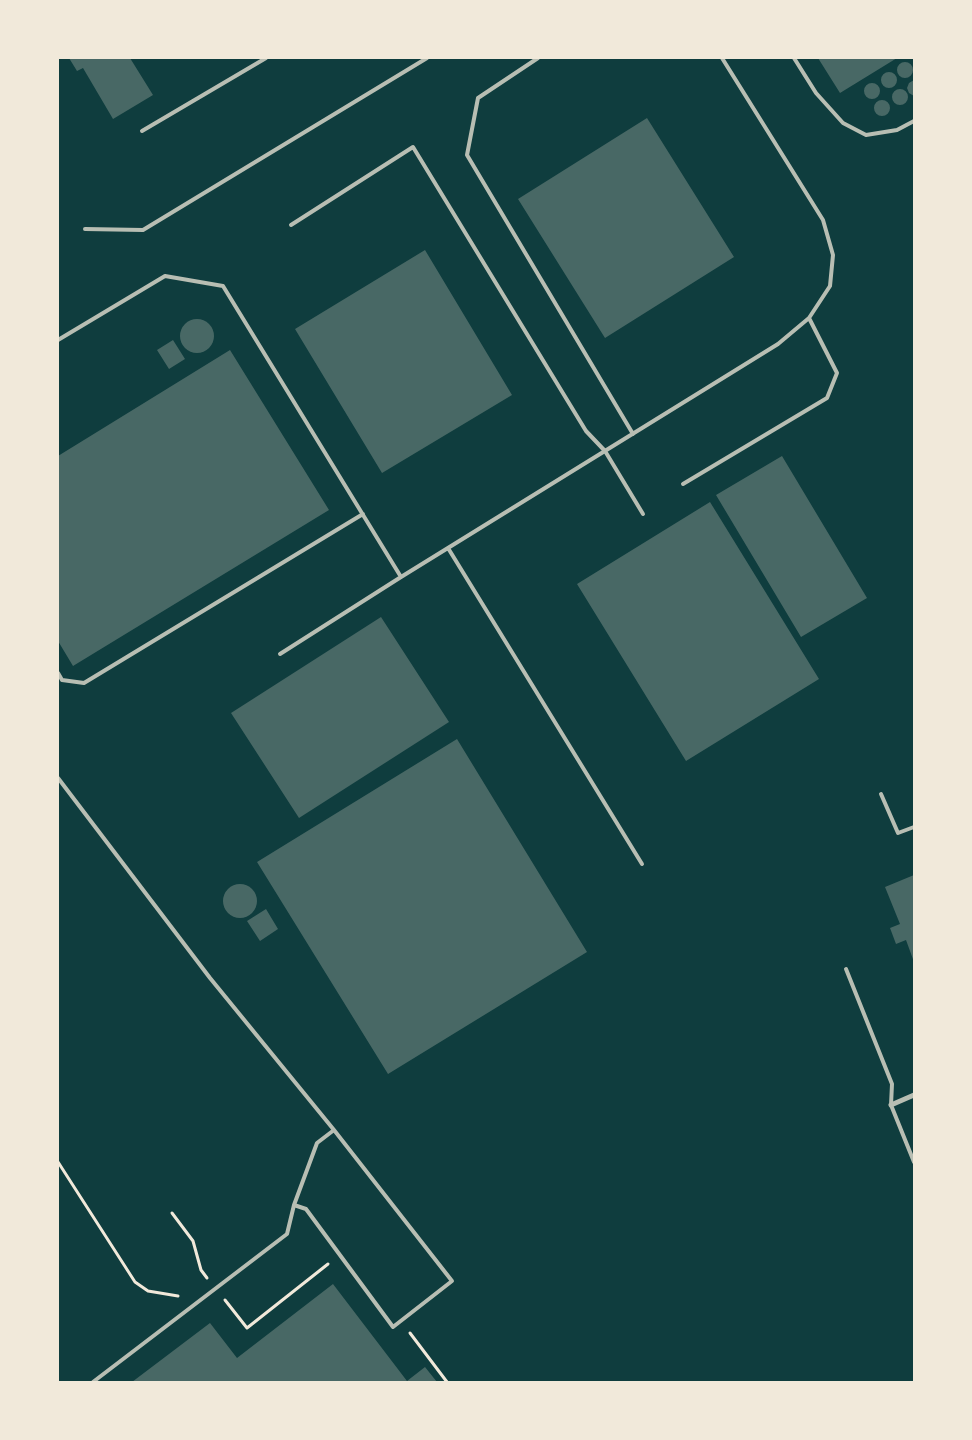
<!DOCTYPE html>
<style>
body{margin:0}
#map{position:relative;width:972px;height:1440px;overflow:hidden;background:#0f3d3e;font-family:"Fira Sans Condensed",sans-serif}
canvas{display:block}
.frame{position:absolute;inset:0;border:59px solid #f1e9da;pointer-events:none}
</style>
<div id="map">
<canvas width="972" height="1440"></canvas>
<div class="frame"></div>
</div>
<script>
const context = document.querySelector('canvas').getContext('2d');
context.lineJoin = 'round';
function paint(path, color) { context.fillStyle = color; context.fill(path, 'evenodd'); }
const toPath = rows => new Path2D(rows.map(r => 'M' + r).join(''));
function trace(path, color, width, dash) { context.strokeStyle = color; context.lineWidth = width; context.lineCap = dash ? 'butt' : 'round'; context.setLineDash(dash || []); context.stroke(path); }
paint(toPath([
 [69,58,130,58,153,95,113,119,83,68,77,71],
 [818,58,897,58,840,93],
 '897 70a8 8 0 1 1 16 0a8 8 0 1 1-16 0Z',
 '881 80a8 8 0 1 1 16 0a8 8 0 1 1-16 0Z',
 [914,80,914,96,909,93,907,88,909,83],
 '864 91a8 8 0 1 1 16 0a8 8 0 1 1-16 0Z',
 '892 97a8 8 0 1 1 16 0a8 8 0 1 1-16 0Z',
 '874 108a8 8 0 1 1 16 0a8 8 0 1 1-16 0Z',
 [647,118,734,257,605,338,518,199],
 [425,250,512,395,382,473,295,329],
 '180 336a17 17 0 1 1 34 0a17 17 0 1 1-34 0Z',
 [173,340,185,359,169,369,157,350],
 [230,350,329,510,73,666,58,641,58,456],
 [782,456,867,598,801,637,716,495],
 [710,502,819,679,686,761,577,584],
 [381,617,449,722,299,818,231,713],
 [457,739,587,952,388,1074,257,862],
 [914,875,914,962,906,940,896,944,890,928,900,924,885,887],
 '223 901a17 17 0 1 1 34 0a17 17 0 1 1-34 0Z',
 [266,909,278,929,260,941,247,921],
 [333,1284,407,1381,425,1367,437,1382,132,1382,210,1323,237,1358]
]), '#486865');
trace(toPath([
 [58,1162,135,1282,148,1291,178,1296],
 [172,1213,193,1241,201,1270,207,1278],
 [225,1300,247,1328,328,1264],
 [410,1333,447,1382]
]), '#f1e9da', 3);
trace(toPath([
 [538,58,478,98,467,155,633,434],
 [794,58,816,93,843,123,866,135,897,130,914,121],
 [142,131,266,58],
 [291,225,413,147,586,431,605,451,643,514],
 [85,229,143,230,427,58],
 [58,340,165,276,223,286,401,577],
 [683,484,827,398,837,373,809,318],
 [448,548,642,864],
 [280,654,401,577,778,344,809,318,830,286,833,255,823,220,722,58],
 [58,673,62,680,84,683,363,514],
 [58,778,210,978,334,1130,452,1281,393,1327,306,1209,294,1205],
 [881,794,898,833,914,827],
 [846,969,892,1084,891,1105,914,1162],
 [93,1382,287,1234,294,1205,317,1143,334,1130]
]), '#b8beb3', 4);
trace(toPath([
 [891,1105,914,1095]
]), '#b8beb3', 5);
</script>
